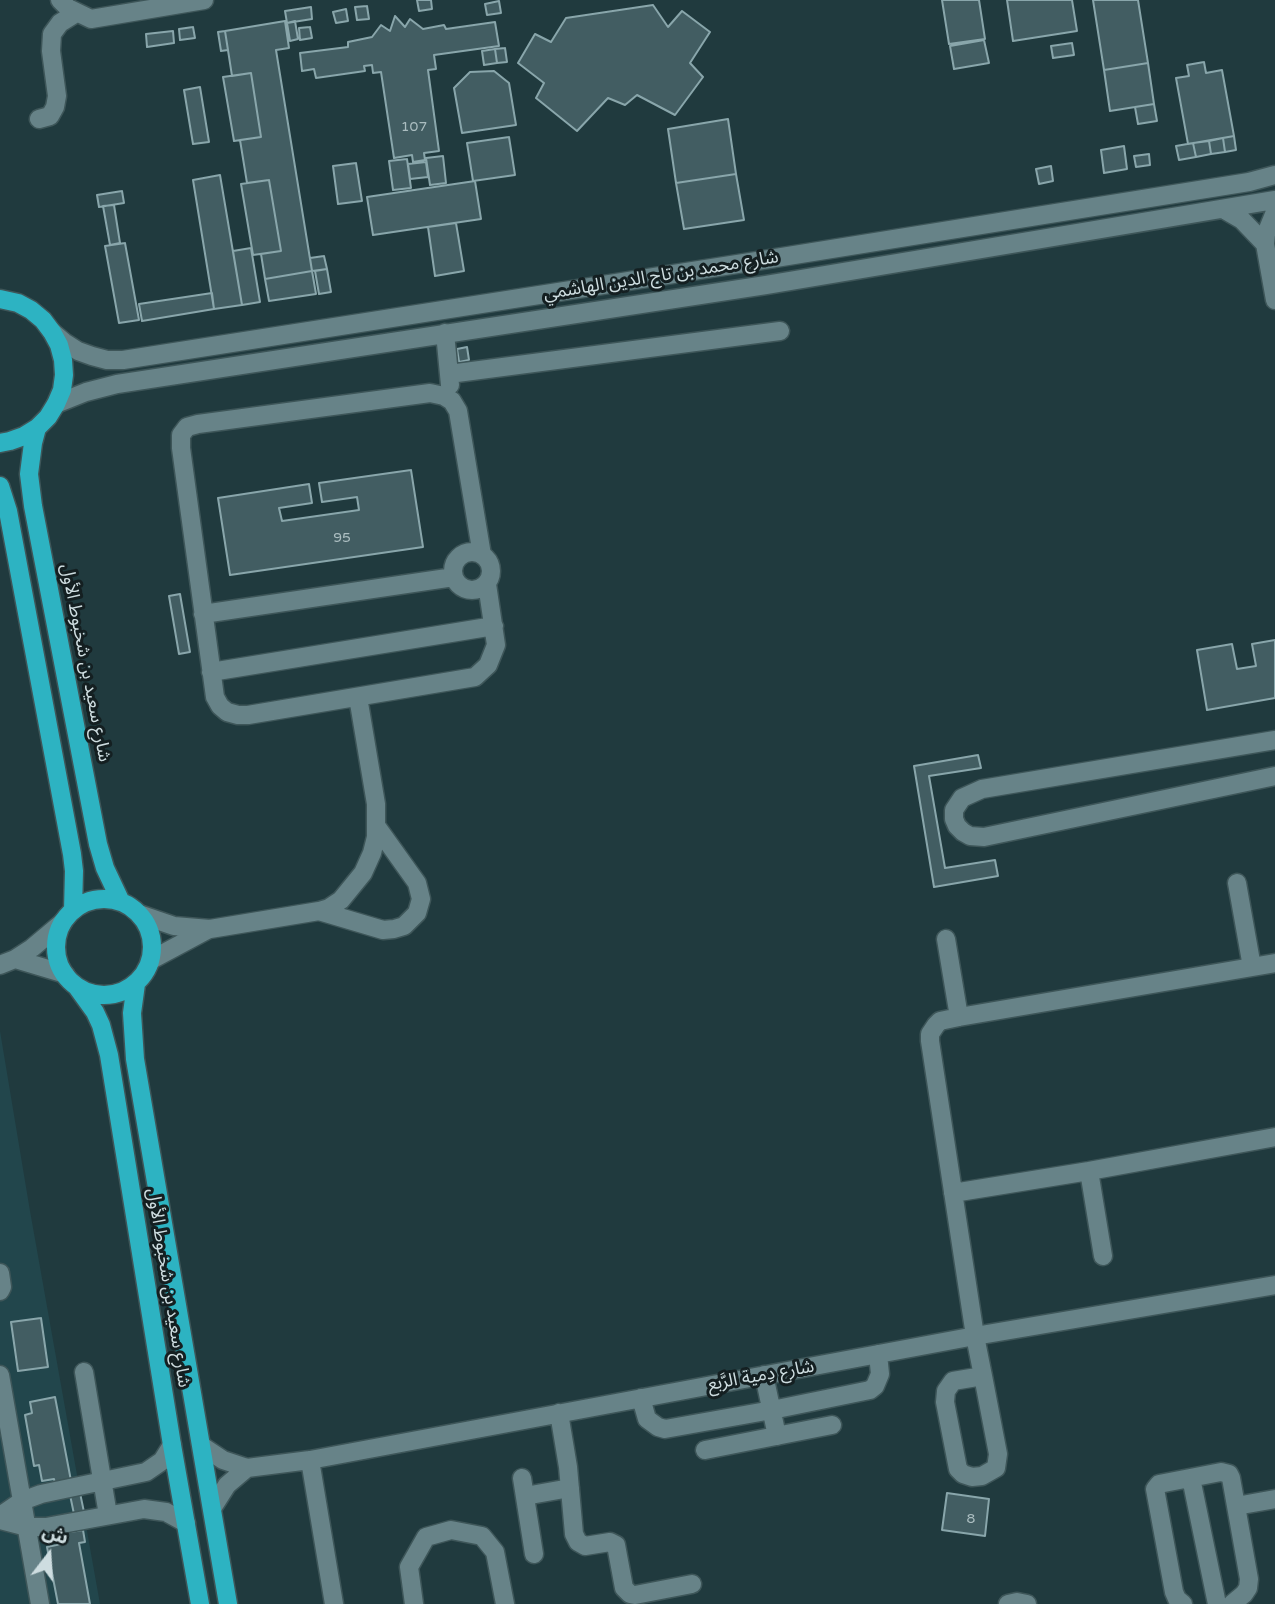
<!DOCTYPE html>
<meta charset="utf-8">
<style>
body{margin:0}
#map{position:relative;width:1275px;height:1604px;overflow:hidden;background:#203a3e;font-family:"Varela Round","Noto Sans Arabic",sans-serif}
canvas{display:block}
.north{position:absolute;left:14px;top:1520px;width:70px;height:70px;-webkit-text-stroke:5px #141f21;paint-order:stroke;rotate:17deg;font-size:19px;font-weight:700;line-height:28px;text-align:center;color:#cedde0}
.north::after{content:'';display:block;margin:auto;width:24px;height:32px;background:#cedde0;clip-path:polygon(50% 0,100% 100%,50% 72%,0 100%)}
</style>
<div id="map">
<canvas width="1275" height="1604"></canvas>
<div class="north">ش</div>
</div>
<script>
const context = document.querySelector('canvas').getContext('2d');
context.lineJoin = 'round';
function paint(path, color) { context.fillStyle = color; context.fill(path, 'evenodd'); }
const toPath = rows => new Path2D(rows.map(r => 'M' + r).join(''));
function trace(path, color, width, dash) { context.strokeStyle = color; context.lineWidth = width; context.lineCap = dash ? 'butt' : 'round'; context.setLineDash(dash || []); context.stroke(path); }
function write(font, color, halo, rows, align = 'center') {
  context.font = font + ' "Varela Round","Noto Sans Arabic",sans-serif'; context.lineWidth = 6; context.setLineDash([]); context.textBaseline = 'middle'; context.strokeStyle = halo; context.fillStyle = color; for (const [text, x, y, turn = 0] of rows) {
    context.save(); context.translate(x, y); context.rotate((+turn || 0) * Math.PI / 180); context.textAlign = isNaN(turn) ? turn : align; if (halo) context.strokeText(text, 0, 0); context.fillText(text, 0, 0); context.restore();
  }
}
paint(toPath([
 [0,1031,30,1211,100,1604,0,1604]
]), '#22464c');
const building = toPath([
 [417,0,431,0,432,9,419,11,417,0],
 [942,0,979,0,985,39,949,44,942,0],
 [1007,0,1072,0,1077,31,1013,41,1007,0],
 [1093,0,1138,0,1148,63,1104,70,1093,0],
 [499,1,501,13,487,15,485,4,499,1],
 [653,5,668,27,682,11,710,32,690,63,703,77,675,115,637,95,625,105,608,98,577,131,536,98,544,83,518,63,535,34,551,42,566,18,653,5],
 [367,6,369,19,357,20,355,7,367,6],
 [311,7,312,19,287,23,285,11,311,7],
 [346,9,348,21,336,23,333,12,346,9],
 [395,16,405,27,410,19,423,29,444,25,446,29,495,22,499,46,434,55,436,69,428,70,439,151,424,153,425,160,413,162,412,155,394,158,381,72,373,73,372,65,364,66,365,71,316,78,314,69,302,71,300,53,348,47,348,42,372,37,381,25,390,31,395,16],
 [285,21,289,48,276,50,312,271,265,279,261,254,281,251,269,180,247,183,240,140,261,137,251,73,232,76,225,31,285,21],
 [295,21,298,39,290,41,287,23,295,21],
 [193,27,195,38,180,40,179,29,193,27],
 [310,27,312,38,300,40,299,28,310,27],
 [173,31,174,43,147,47,146,34,173,31],
 [225,31,228,50,221,51,218,32,225,31],
 [984,40,989,63,954,69,950,46,984,40],
 [1072,43,1074,55,1053,58,1051,46,1072,43],
 [505,48,507,62,497,63,495,49,505,48],
 [495,49,497,63,484,65,482,51,495,49],
 [1204,62,1206,73,1222,70,1234,136,1188,144,1176,78,1189,76,1187,65,1204,62],
 [1148,63,1154,104,1110,111,1104,70,1148,63],
 [494,71,509,83,516,125,462,133,454,88,470,72,494,71],
 [251,73,261,137,234,141,223,77,251,73],
 [200,87,209,142,193,144,184,90,200,87],
 [1154,104,1157,121,1138,124,1135,107,1154,104],
 [728,119,736,174,676,183,668,129,728,119],
 [1234,136,1236,150,1225,152,1223,138,1234,136],
 [509,137,515,175,473,181,467,143,509,137],
 [1223,138,1225,152,1211,154,1209,141,1223,138],
 [1209,141,1211,154,1196,157,1193,143,1209,141],
 [1193,143,1196,157,1179,160,1176,146,1193,143],
 [1124,146,1127,169,1104,173,1101,150,1124,146],
 [1149,154,1150,165,1136,167,1134,156,1149,154],
 [443,156,446,183,430,185,426,158,443,156],
 [407,159,411,188,393,190,389,161,407,159],
 [426,162,428,177,410,179,408,164,426,162],
 [356,163,362,201,338,204,333,166,356,163],
 [1051,166,1053,181,1039,184,1036,169,1051,166],
 [736,174,744,220,684,229,676,183,736,174],
 [220,175,242,305,214,309,193,180,220,175],
 [269,180,281,251,253,255,241,184,269,180],
 [475,181,481,219,373,235,367,197,475,181],
 [122,191,124,203,99,207,97,195,122,191],
 [114,205,120,243,110,245,103,206,114,205],
 [456,223,464,271,435,276,428,227,456,223],
 [125,243,139,320,119,323,105,246,125,243],
 [251,248,260,302,242,305,233,251,251,248],
 [324,256,327,269,312,271,310,258,324,256],
 [327,269,331,292,319,294,315,271,327,269],
 [312,271,316,294,269,301,265,279,312,271],
 [212,293,214,309,142,321,139,304,212,293],
 [467,347,469,360,459,362,457,349,467,347],
 [411,470,423,547,230,575,218,498,309,484,312,503,279,508,282,521,359,510,357,497,322,502,319,483,411,470],
 [180,594,190,652,179,654,169,596,180,594],
 [1275,640,1275,698,1207,710,1197,650,1232,644,1237,669,1256,666,1252,644,1275,640],
 [978,755,981,768,929,776,945,868,995,860,998,876,934,887,914,766,978,755],
 [41,1318,48,1367,18,1371,11,1322,41,1318],
 [55,1397,72,1486,56,1488,54,1479,42,1481,39,1465,34,1466,25,1415,32,1413,30,1402,55,1397],
 [80,1493,84,1512,74,1514,70,1495,80,1493],
 [947,1493,989,1499,985,1536,942,1530,947,1493],
 [83,1530,85,1542,79,1543,90,1604,58,1604,47,1547,66,1543,64,1533,83,1530]
]);
paint(building, '#425d62');
trace(building, '#89a6ab', 2);
const minor = toPath([
 [60,0,68,8,91,19,204,0],
 [39,119,50,116,55,107,57,96,51,51,52,34,60,23,76,13],
 [1223,209,1242,220,1265,244],
 [1275,212,1266,234,1265,244,1275,300],
 [52,332,64,342,78,351,92,356,107,360,123,360,763,260,1249,182,1275,175],
 [445,333,450,385],
 [449,374,780,331],
 [56,404,86,392,117,384,766,285,1275,200],
 '453 571a19 19 0 1 1 38 0a19 19 0 1 1-38 0Z',
 [482,555,458,411,452,401,444,396,430,393,198,424,187,427,181,435,181,448,215,697,220,706,227,712,238,715,248,715,475,677,488,665,496,645,487,584],
 [203,614,454,577],
 [211,672,494,626],
 [1275,740,982,789,962,798,954,810,954,819,957,826,963,832,970,836,984,837,1275,776],
 [1237,883,1252,967],
 [319,911,383,930,394,929,404,926,417,913,421,899,417,883,377,827],
 [139,914,174,926,210,929,319,911,329,908,341,900,363,873,372,853,376,837,376,804,358,697],
 [946,939,959,1017],
 [15,959,65,974],
 [151,960,207,930],
 [0,965,15,959,32,948,63,922],
 [1089,1171,1103,1256],
 [953,1193,1089,1171,1275,1137],
 [0,1273,2,1287,0,1291],
 [84,1372,108,1515],
 [0,1375,40,1604],
 [764,1375,777,1436],
 [983,1376,953,1381,946,1391,945,1402,958,1469,963,1474,972,1477,982,1476,996,1468,998,1454,983,1376,975,1336,930,1041,930,1034,936,1025,940,1021,959,1017,1275,963],
 [641,1398,647,1419,658,1427,665,1429,772,1410,870,1390,875,1386,880,1374,878,1354],
 [559,1413,568,1467,574,1534,578,1542,585,1546,610,1542,616,1545,624,1588,630,1594,635,1595,692,1584],
 [202,1446,223,1460,247,1468,310,1460,975,1336,1275,1285],
 [705,1450,832,1425],
 [310,1460,334,1604],
 [522,1478,534,1554],
 [1191,1478,1217,1604],
 [525,1496,570,1488],
 [1236,1506,1275,1499],
 [213,1507,227,1485,247,1468],
 [0,1519,6,1512,22,1501,41,1494,146,1472,162,1461,172,1445],
 [0,1520,27,1527,46,1527,144,1509,166,1512,186,1523],
 [414,1604,409,1567,426,1537,451,1530,482,1536,495,1552,505,1604],
 [1008,1604,1017,1602,1027,1604],
 [1183,1604,1177,1599,1174,1592,1155,1489,1159,1484,1221,1472,1229,1474,1231,1478,1249,1579,1248,1588,1244,1594,1232,1604]
]);
const major = toPath([
 [0,299,18,303,31,310,43,320,52,332,59,345,63,360,64,375,62,390,56,404,48,417,37,428,24,436,10,441,0,443],
 [37,428,33,443,29,474,33,506,98,844,105,868,121,902],
 [0,486,8,511,72,854,74,871,73,910],
 '56 947a48 48 0 1 1 96 0a48 48 0 1 1-96 0Z',
 [136,984,132,1013,135,1059,228,1604],
 [77,987,95,1012,101,1025,109,1055,172,1445,200,1604]
]);
trace(minor, '#3e5659', 21);
trace(major, '#3e5659', 21);
trace(minor, '#678388', 18);
trace(major, '#2db3c2', 18);
write('14px', '#abbdc0', null, [
 ["107",414,127],
 ["95",342,538],
 ["8",971,1519]
]);
write('18px', '#cedde0', '#141f21', [
 ["شارع محمد بن تاج الدين الهاشمي",661,276,-9],
 ["شارع سعيد بن شخبوط الأول",85,663,79],
 ["شارع سعيد بن شخبوط الأول",168,1288,81],
 ["شارع دِمية الرَّبع",761,1376,-10]
]);
</script>
